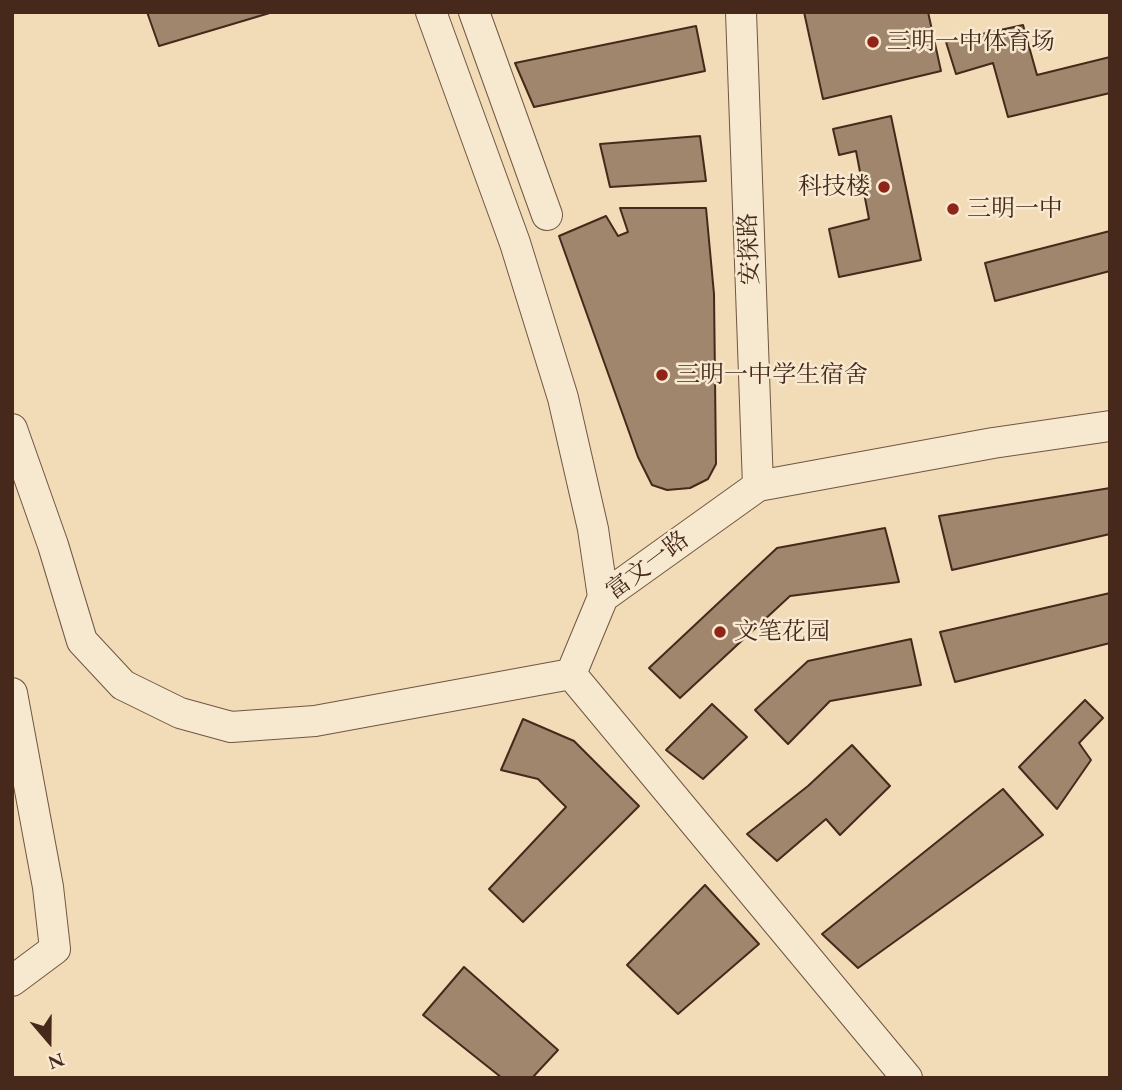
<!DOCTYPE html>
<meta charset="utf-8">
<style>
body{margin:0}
#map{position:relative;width:1122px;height:1090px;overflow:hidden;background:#f2dbb7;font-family:"EB Garamond",serif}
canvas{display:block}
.frame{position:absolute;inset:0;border:14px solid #46291b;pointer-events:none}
.north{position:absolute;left:14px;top:1006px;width:70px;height:70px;-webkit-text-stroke:5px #f7e8d0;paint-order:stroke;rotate:160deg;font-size:19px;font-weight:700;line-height:28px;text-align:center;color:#46291b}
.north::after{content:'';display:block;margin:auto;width:24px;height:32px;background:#46291b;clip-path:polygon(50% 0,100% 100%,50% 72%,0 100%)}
</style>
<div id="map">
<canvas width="1122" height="1090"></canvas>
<div class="frame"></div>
<div class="north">N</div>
</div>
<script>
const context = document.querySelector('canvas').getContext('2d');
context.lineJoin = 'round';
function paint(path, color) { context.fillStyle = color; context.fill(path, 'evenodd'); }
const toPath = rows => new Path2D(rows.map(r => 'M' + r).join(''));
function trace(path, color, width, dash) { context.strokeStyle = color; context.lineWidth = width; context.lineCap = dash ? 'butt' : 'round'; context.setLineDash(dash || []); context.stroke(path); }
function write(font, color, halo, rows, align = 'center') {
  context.font = font + ' "EB Garamond","Noto Serif SC",serif'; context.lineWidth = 5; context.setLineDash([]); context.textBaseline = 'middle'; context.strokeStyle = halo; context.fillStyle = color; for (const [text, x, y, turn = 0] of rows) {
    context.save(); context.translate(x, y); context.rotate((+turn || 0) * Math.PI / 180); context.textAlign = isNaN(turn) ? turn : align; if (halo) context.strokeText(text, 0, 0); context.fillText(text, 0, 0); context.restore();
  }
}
const building = toPath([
 [147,12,273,12,159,46,147,12],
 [804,12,928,12,941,71,823,99,804,12],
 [1023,25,1037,75,1110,57,1110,93,1008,117,993,63,956,74,946,42,1023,25],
 [696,26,705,71,534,107,515,63,696,26],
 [891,116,921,260,839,277,829,229,869,219,856,151,839,155,833,129,891,116],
 [700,136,706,181,610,187,600,144,700,136],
 [620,208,706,208,714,294,716,464,708,479,690,488,667,490,652,485,638,457,559,236,606,216,618,236,628,232,620,208],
 [1110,231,1110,271,995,301,985,263,1110,231],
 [1110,488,1110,534,952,570,939,516,1110,488],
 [885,528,899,582,790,596,680,698,649,668,777,548,885,528],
 [1110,593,1110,643,955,682,940,632,1110,593],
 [911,639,921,685,830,701,788,744,755,710,808,661,911,639],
 [1085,700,1103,718,1079,743,1091,760,1057,809,1019,767,1085,700],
 [712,704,747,737,703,779,666,750,712,704],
 [523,719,574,741,639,806,523,922,489,889,566,807,538,779,501,770,523,719],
 [852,745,890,786,840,835,826,819,777,861,747,834,808,786,852,745],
 [1003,789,1043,835,858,968,822,934,1003,789],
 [705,885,759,944,678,1014,627,965,705,885],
 [464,967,558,1050,532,1078,502,1078,423,1015,464,967]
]);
paint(building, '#9f866c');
trace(building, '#46291b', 2);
const minor = toPath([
 [431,12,515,243,563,398,593,529,603,597],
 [474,12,547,215],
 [741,12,758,486],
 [12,429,53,545,82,641,123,685,180,713,231,727,315,721,571,674,603,597,758,486,993,443,1110,426],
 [571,674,907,1078],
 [12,693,48,887,55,949,12,981]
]);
trace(minor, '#715642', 32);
trace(minor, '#f7e8d0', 30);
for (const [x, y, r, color] of [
 [873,42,7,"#8f2418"],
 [884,187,7,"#8f2418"],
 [953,209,7,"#8f2418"],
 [662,375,7,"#8f2418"],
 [720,632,7,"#8f2418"]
]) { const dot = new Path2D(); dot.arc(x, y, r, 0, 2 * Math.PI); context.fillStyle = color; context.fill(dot); trace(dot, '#f7e8d0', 2.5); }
write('24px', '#46291b', '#f7e8d0', [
 ["三明一中体育场",887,42],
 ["科技楼",870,187,"right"],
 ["三明一中",967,209],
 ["三明一中学生宿舍",676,375],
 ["文笔花园",734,632]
], 'left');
write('24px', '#46291b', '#f7e8d0', [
 ["安探路",750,249,-92],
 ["富文一路",648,566,-37]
]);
</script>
